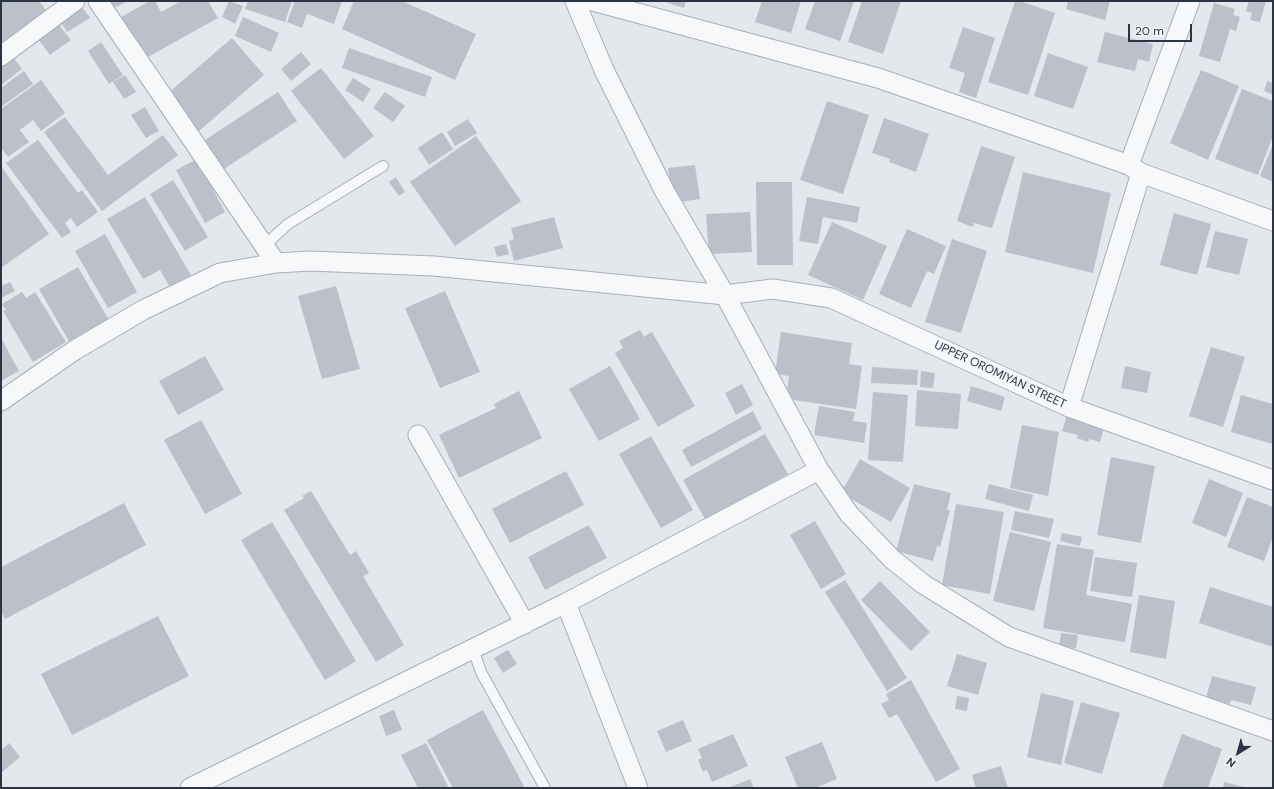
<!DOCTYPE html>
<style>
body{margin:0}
#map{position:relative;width:1274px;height:789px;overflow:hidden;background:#e4e7ec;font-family:"DM Sans",sans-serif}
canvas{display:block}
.frame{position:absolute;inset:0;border:2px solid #2b3445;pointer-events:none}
.north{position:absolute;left:1218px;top:733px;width:40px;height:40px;-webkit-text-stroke:3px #f4f6f9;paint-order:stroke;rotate:217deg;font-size:11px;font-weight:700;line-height:16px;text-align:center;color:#2b3445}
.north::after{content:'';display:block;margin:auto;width:14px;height:18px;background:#2b3445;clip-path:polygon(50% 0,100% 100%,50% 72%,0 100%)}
.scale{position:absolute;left:1128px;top:24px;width:64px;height:18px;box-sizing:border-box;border:2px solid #2b3445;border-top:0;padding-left:5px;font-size:12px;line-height:14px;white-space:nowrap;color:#2b3445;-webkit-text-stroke:3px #f4f6f9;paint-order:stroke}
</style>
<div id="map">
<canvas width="1274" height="789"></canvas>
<div class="frame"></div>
<div class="north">N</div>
<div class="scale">20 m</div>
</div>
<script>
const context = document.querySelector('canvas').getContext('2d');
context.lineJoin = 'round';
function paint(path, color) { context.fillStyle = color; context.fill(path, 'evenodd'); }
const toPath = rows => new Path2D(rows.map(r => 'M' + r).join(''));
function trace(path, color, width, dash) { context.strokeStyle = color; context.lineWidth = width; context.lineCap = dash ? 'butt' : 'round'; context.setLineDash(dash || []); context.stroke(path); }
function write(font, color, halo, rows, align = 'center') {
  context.font = font + ' "DM Sans",sans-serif'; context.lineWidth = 3; context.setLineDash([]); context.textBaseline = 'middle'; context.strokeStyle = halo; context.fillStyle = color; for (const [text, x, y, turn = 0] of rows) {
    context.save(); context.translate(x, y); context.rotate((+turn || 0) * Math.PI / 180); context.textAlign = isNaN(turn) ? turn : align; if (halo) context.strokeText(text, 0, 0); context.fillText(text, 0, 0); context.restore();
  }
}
paint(toPath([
 [1,1,39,1,46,10,3,42,1,39],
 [108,1,128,1,112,9],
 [150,1,155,1,161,12,181,1,208,1,218,18,144,59,121,17],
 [229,1,243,6,235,24,222,17],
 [248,1,292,1,285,22,245,9],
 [295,1,342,1,334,24,307,14,302,28,287,22],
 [354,1,402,1,476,34,455,80,342,29],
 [662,1,686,1,684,8],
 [762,1,801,1,791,33,755,22],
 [815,1,854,1,840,41,805,29],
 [862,1,901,1,883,54,848,42],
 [1015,1,1020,1,1055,13,1028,95,988,82],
 [1068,1,1110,1,1105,20,1066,9],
 [1249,1,1266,1,1260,22,1250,20,1252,13,1246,11],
 [1214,3,1235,9,1233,15,1240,17,1236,31,1230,29,1220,62,1199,56],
 [83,8,90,18,67,32,61,22],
 [243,17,279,33,271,52,235,36],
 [58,24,71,40,50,55,38,39],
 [963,27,995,38,976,98,959,92,965,73,949,68],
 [1105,32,1153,44,1149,62,1138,59,1135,71,1097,62],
 [232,38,264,75,199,131,167,94],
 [101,42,123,75,109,84,88,51],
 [349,48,432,77,425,97,342,68],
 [301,52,311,64,291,81,281,69],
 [1048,53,1088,67,1073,109,1034,96],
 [13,57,22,69,1,85,1,66],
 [321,68,374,136,344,159,291,91],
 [1201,70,1239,86,1208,160,1170,143],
 [24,71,33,84,1,107,1,88],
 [125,75,136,92,124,99,113,82],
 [353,78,371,89,363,102,345,90],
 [41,80,65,113,41,131,33,120,20,130,29,142,8,157,1,148,1,109],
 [1267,81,1273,83,1273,95,1264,91],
 [1242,89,1273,101,1273,136,1258,175,1215,159],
 [278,92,297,121,224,169,205,140],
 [385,92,405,106,393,122,373,108],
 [827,101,869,115,843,194,800,180],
 [145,107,159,131,146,138,131,115],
 [65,117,108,175,163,135,178,155,102,211,44,132],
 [884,118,929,134,916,172,889,162,890,159,872,153],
 [468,119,477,133,455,146,447,132],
 [442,132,453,149,429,165,418,148],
 [476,136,521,201,455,246,410,182],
 [38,140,78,193,82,190,98,212,77,227,71,218,65,223,71,232,62,238,6,163],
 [1273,144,1273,182,1260,176],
 [981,146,1015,157,992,228,974,223,973,227,957,221],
 [197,159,225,212,205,223,176,170],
 [695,165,700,199,673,203,668,168],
 [1,166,49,234,1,268],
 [1023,172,1111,193,1093,273,1005,252],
 [396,177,405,192,399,196,389,182],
 [173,180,208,237,185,251,150,194],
 [756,182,792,182,793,265,757,265],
 [145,197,191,275,170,287,160,270,143,279,107,219],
 [807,197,860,207,857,223,823,217,818,244,799,241],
 [750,212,752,252,709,254,706,214],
 [1174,213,1211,224,1197,275,1160,265],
 [554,217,563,248,514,261,509,241,514,239,511,228],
 [832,222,887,246,863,300,808,275],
 [907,229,946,246,934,274,927,271,911,308,879,294],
 [1215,231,1248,239,1239,275,1206,267],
 [105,234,137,292,108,308,75,251],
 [952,239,987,251,961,333,925,322],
 [506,244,509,254,497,257,494,247],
 [78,267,110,322,71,345,39,289],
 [10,282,15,291,1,298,1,286],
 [336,286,360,369,322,379,298,296],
 [445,291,480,372,440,388,405,308],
 [22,292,26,298,35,292,66,342,33,362,3,311,6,310,2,304],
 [640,330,644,337,652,332,695,406,658,427,615,353,623,348,619,341],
 [781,332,852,343,849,364,862,366,856,409,786,399,789,376,775,374],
 [1,338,19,371,1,381],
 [1211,347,1245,357,1223,427,1189,416],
 [205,356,224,390,178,415,159,381],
 [610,366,640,419,599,441,569,389],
 [1125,366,1151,372,1147,393,1121,388],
 [872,367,918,370,917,385,871,383],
 [921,371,935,373,933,388,920,387],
 [742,384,753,405,736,415,725,393],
 [971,386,1005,397,1001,411,967,401],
 [917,390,961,394,958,429,915,426],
 [519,391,542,438,459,478,439,435,496,408,494,404],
 [873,392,908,395,903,462,868,460],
 [1241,395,1273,404,1273,444,1231,432],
 [819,406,855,412,853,421,867,423,864,443,814,435],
 [753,411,762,429,691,467,682,450],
 [1067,416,1104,427,1100,442,1089,439,1088,442,1077,438,1078,435,1062,431],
 [201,420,242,494,205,514,164,440],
 [1022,425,1059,432,1048,496,1010,488],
 [765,434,788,474,705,519,683,480],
 [651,436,693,510,661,528,619,454],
 [1111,457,1155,466,1141,543,1097,535],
 [860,459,910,488,891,522,841,493],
 [566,471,584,505,510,543,492,509],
 [1209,479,1243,493,1226,537,1192,523],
 [914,484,951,493,947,510,950,510,940,547,937,546,933,561,896,551],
 [989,484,1033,495,1029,511,985,499],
 [311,491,350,555,356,551,369,573,363,576,404,645,376,662,284,510,304,498,302,496],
 [1247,497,1273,507,1273,537,1264,561,1227,547],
 [124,503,146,545,5,619,1,611,1,567],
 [956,504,1004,512,990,594,942,585],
 [1015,511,1054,519,1049,538,1011,530],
 [815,521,846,574,821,589,790,535],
 [272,522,356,661,325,680,241,540],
 [589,525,607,558,545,590,528,557],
 [1010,532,1051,542,1034,611,993,601],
 [1062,533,1082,537,1080,546,1060,541],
 [1057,544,1094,550,1086,595,1132,604,1125,642,1043,628],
 [1095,557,1137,563,1132,597,1090,591],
 [845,580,907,678,887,691,825,592],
 [880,581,930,632,911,651,861,600],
 [1210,587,1273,607,1273,647,1199,623],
 [1139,595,1175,601,1166,659,1130,652],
 [158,616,189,676,72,735,41,674],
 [1061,633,1078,635,1076,648,1059,646],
 [508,650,517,664,503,673,494,658],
 [957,654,987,663,978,695,947,686],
 [1212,676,1256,687,1251,705,1231,700,1230,704,1206,698],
 [911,680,960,769,936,782,897,714,889,718,881,704,889,700,886,694],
 [1041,693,1074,701,1061,765,1027,757],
 [957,696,969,698,967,711,955,709],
 [1081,702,1120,713,1102,774,1064,763],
 [394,710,402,730,386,736,379,716],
 [483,710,525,788,453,788,427,740],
 [683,720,692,741,666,752,657,731],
 [733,734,748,766,712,782,707,770,703,772,698,760,702,758,698,749],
 [1182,734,1222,749,1208,788,1162,788],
 [822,742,837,779,815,788,798,788,785,757],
 [9,743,20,757,1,773,1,750],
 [426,743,449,788,418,788,401,755],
 [1001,766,1008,788,976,788,972,775],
 [750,779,754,788,728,788],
 [1224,782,1244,787,1244,788,1223,788]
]), '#bbc0ca');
const service = toPath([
 [264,246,288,224,383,166],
 [473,649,481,672,545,788]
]);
const minor = toPath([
 [98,1,276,263],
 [575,1,604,70,665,192,725,295,819,470,849,514,892,559,923,584,1009,637,1273,731],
 [593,1,878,78,1129,165,1141,173,1273,221],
 [1,56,75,1],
 [1129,165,1190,1],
 [1,401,75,350,143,310,220,273,276,263,310,261,434,266,725,295,773,289,831,298,1069,407,1273,480],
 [1069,407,1141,173],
 [418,435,525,624],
 [566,603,638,788],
 [190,788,566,603,819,470]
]);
trace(service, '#a9aeb7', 12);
trace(minor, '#a9aeb7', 21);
trace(service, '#f7f8fa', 10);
trace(minor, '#f7f8fa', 19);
write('12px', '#2b3445', '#f4f6f9', [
 ["UPPER OROMIYAN STREET",1000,375,25]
]);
</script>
